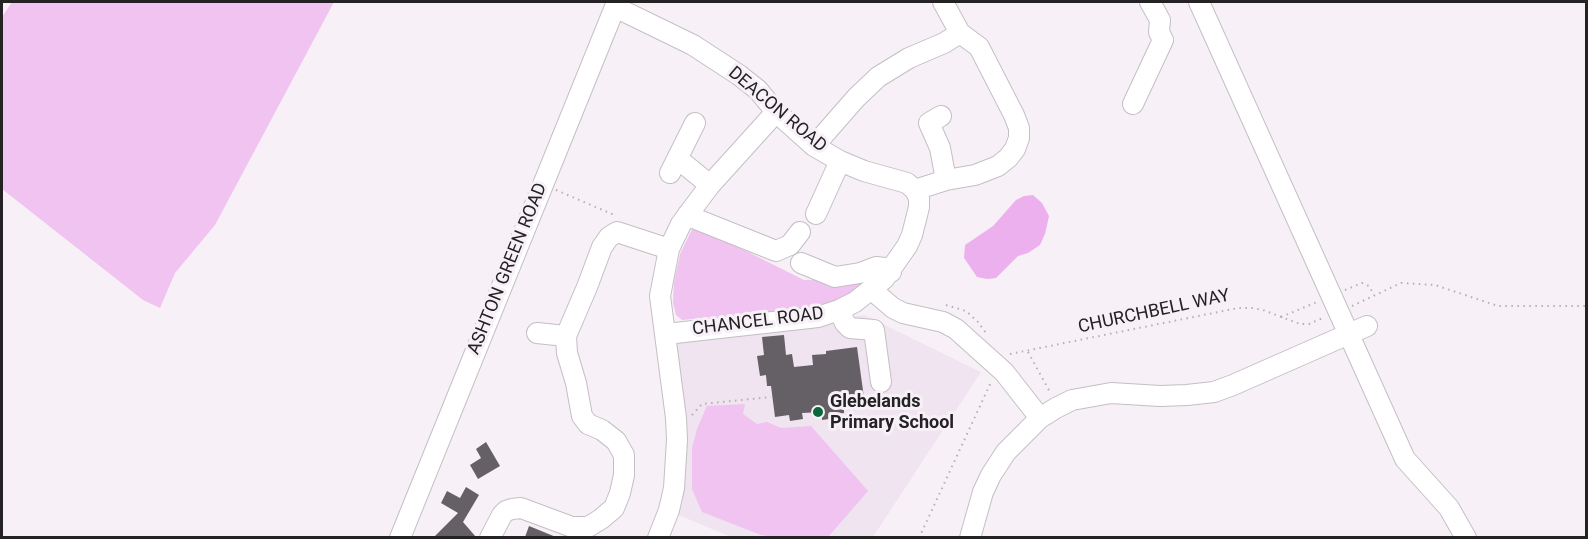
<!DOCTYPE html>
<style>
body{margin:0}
#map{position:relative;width:1588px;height:539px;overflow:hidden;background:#f7f1f7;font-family:Roboto,sans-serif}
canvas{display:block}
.frame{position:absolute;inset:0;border:3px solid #242224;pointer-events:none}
</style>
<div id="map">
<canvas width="1588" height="539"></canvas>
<div class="frame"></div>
</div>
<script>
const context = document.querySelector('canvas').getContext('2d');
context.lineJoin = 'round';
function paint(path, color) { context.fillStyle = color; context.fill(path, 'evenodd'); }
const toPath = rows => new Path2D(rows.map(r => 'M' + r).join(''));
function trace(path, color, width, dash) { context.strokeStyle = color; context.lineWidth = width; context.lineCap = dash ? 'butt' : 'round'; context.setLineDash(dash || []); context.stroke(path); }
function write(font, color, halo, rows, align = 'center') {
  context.font = font + ' Roboto,sans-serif'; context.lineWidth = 6; context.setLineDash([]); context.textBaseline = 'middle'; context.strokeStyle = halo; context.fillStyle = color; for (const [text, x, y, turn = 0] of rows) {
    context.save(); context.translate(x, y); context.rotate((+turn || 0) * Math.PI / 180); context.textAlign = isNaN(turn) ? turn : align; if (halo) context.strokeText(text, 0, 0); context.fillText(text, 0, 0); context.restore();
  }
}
paint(toPath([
 [864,315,981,372,873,537,731,537,676,514,684,452,676,340]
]), '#efe4ef');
paint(toPath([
 [12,2,334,2,215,225,175,273,160,308,143,300,2,189,2,17],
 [694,225,804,280,868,278,871,282,846,298,813,308,682,320,676,315,673,303,674,282,680,254],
 [745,404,743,414,757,424,767,422,781,428,811,426,868,491,828,537,774,537,761,535,702,512,692,489,692,448,697,429,707,406]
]), '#f0c3f0');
paint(toPath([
 [1033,195,1042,203,1049,216,1045,234,1040,245,1028,253,1018,256,996,278,987,279,977,277,964,258,965,245,993,226,1016,200,1024,196]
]), '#edb0ee');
paint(toPath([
 [784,335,786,355,792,354,794,367,813,365,812,355,826,354,826,351,857,347,865,405,844,407,844,413,835,414,836,418,822,420,822,412,802,413,803,419,790,421,789,415,775,417,771,386,767,386,766,375,760,376,757,356,764,355,762,337],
 [486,442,500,466,478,479,470,465,481,458,476,449],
 [466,487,479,495,463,522,476,537,434,537,458,513,441,503,447,491,460,498],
 [529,526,556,537,525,537]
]), '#656065');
const minor = toPath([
 [1199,2,1405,459,1449,508,1466,538],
 [615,7,693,45,739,75,758,90,776,112,814,146,840,161,864,171,907,183,915,190,946,180,975,175,998,166,1008,158,1015,149,1019,138,1019,128,1014,115,979,47,960,33,943,2],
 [1133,104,1163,40,1159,32,1160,20,1150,2],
 [941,116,929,123,940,148,946,180],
 [814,146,856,98,878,77,909,58,944,43,960,33],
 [678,159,710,185],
 [670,173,695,123],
 [688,214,696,219,776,251,790,245,800,232],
 [816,214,840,161],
 [801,263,835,277,860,273,876,267,885,268,891,272],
 [872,290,893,308,903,313,943,322,956,329,1004,372,1040,418],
 [839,310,845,323,850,328,874,330,881,382],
 [537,333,566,336],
 [666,334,818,317,839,310,855,302,884,279,907,246,912,235,919,207,919,198,915,190],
 [400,538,617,2],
 [490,538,502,515,506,511,512,509,521,508,572,527,588,527,601,519,614,508,620,493,624,475,624,455,616,441,602,430,588,424,582,416,576,383,567,353,566,336,587,287,602,247,609,237,617,232,669,249],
 [658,538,669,510,674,488,677,440,676,418,660,296,669,249,681,224,710,185,776,112],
 [970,538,983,492,991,475,1006,452,1040,418,1056,408,1072,400,1111,393,1160,396,1187,395,1214,392,1233,385,1367,326]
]);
trace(minor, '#c4bfc4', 22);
trace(toPath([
 [556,190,612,214,613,216],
 [1345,290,1362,283,1369,286,1374,295],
 [946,305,966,311,978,322,986,333],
 [1352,306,1401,283,1435,285,1498,306,1586,306],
 [1281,317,1317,302],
 [1028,352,1051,394],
 [1010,354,1238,308,1253,308,1263,310,1300,324,1309,324,1325,317],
 [692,415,702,404,771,397],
 [919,538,992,380]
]), '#b3afb3', 2, [1.5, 4.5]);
trace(minor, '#fff', 20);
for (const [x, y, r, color] of [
 [818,412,6,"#09693d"]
]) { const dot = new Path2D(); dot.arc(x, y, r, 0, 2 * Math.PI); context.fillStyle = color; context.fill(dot); trace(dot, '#f7f1f7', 2); }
write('18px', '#242224', '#f7f1f7', [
 ["DEACON ROAD",777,110,40],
 ["ASHTON GREEN ROAD",508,269,-68],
 ["CHURCHBELL WAY",1154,312,-12],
 ["CHANCEL ROAD",758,322,-7]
]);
write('bold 18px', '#242224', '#f7f1f7', [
 ["Glebelands",830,402],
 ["Primary School",830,423]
], 'left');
</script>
